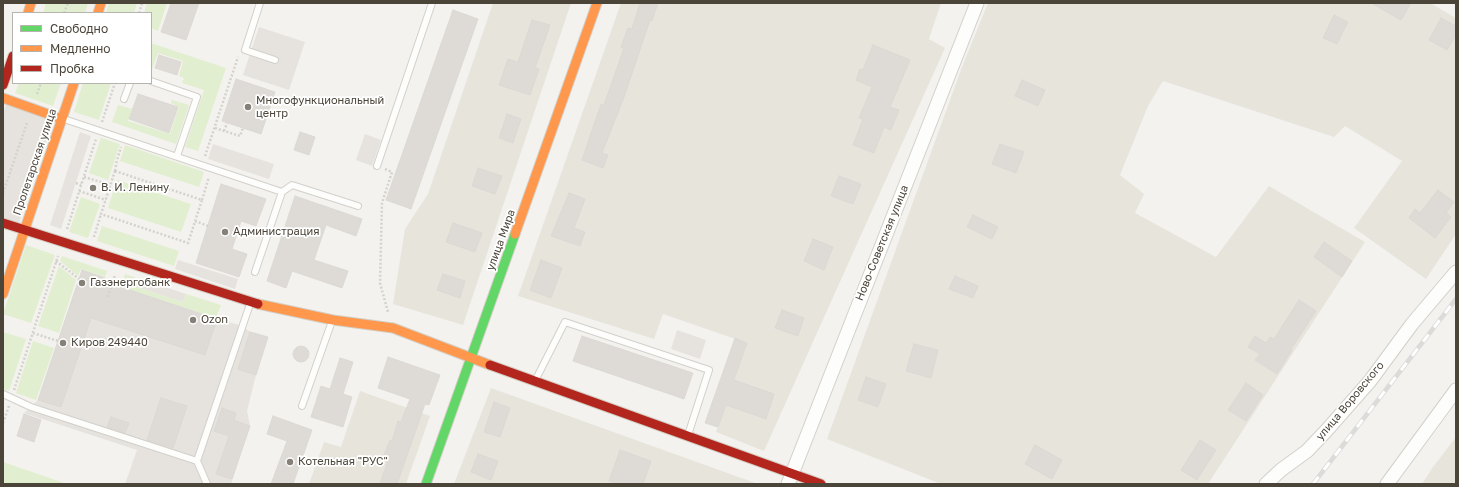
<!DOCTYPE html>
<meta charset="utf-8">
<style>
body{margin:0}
#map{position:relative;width:1459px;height:487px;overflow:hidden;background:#f4f2ee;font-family:"Golos Text",sans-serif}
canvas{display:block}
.frame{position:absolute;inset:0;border:4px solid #4b4439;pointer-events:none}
.legend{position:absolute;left:12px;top:12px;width:140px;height:72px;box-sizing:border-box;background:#fff;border:1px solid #b7b4b0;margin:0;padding:5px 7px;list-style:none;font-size:12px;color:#4b4439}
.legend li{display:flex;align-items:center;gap:8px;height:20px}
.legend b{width:20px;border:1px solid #b7b4b0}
</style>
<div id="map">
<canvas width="1459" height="487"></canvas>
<div class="frame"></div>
<ul class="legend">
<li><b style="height:5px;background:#63d668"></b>Свободно</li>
<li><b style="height:5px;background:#ff974d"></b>Медленно</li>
<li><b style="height:5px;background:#b3261e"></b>Пробка</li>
</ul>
</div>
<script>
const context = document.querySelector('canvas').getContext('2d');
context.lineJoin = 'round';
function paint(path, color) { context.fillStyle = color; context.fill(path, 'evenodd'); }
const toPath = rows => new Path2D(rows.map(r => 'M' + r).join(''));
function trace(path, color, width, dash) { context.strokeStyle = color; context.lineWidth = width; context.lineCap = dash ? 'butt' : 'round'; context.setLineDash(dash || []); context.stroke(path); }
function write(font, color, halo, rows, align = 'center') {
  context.font = font + ' "Golos Text",sans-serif'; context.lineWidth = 3.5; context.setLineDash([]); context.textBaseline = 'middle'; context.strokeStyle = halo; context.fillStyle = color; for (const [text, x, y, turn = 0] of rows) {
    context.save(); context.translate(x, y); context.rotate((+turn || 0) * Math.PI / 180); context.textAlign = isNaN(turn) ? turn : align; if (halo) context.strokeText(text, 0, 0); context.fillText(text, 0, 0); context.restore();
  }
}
paint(toPath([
 [493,3,571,3,463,325,393,304,405,229,428,194],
 [621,3,941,3,929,39,945,48,764,451,716,432,747,343,663,314,654,339,518,296],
 [988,3,1430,3,1456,18,1456,234,1426,279,1354,228,1402,161,1345,126,1334,137,1163,81,1148,106,1120,175,1144,194,1135,213,1216,257,1269,186,1365,242,1208,484,941,484,827,439,962,67],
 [491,388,758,484,454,484],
 [360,391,430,416,406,484,309,484,324,442,341,447],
 [1456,437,1456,484,1422,484,1433,467]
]), '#e7e4dc');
paint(toPath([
 [82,270,105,278,99,293,217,319,243,326,250,332,268,337,256,375,247,411,250,426,231,484,125,484,137,450,24,413,38,400]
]), '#e6e2de');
paint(toPath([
 [46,3,88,3,85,13,43,13],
 [109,3,137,3,134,13,106,13],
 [147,3,167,3,158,31,151,28,151,13,144,13],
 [151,43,226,68,198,151,185,147,204,90,182,83,184,78,179,76,183,61,158,53,151,72],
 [19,83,61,83,53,106,15,93],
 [83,83,111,83,99,120,74,112],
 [172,100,189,105,176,144,112,122,118,105,132,109,128,121,170,134,179,107,171,103],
 [101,138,120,144,108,180,89,173],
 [125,145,204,172,199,187,120,161],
 [117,180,191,204,181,232,108,208],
 [81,197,100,204,88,238,69,232],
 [102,226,179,251,174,266,97,241],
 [26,245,55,255,31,323,3,314],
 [62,256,107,271,105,277,81,269,78,276,60,261],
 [59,266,76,280,59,333,38,326],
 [125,274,137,278,134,286,183,302,186,294,221,305,216,318,121,287],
 [3,332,26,339,9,391,3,389],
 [33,341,54,348,36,400,16,393],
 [3,462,67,484,3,484]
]), '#e1eecf');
paint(toPath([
 [259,27,305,42,289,90,243,75],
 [6,104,54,120,19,223,3,217,3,113],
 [80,132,91,136,61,229,50,225],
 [365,134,381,140,372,166,356,160],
 [213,144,274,164,269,179,208,159],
 [178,260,238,279,235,289,175,269],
 [137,278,186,294,183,302,134,286],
 [677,330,706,340,700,359,671,349]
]), '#e6e3df');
const building = toPath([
 [171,3,199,3,186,40,161,32,171,3],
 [640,3,658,3,652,21,650,20,624,97,602,153,608,155,603,168,582,160,601,104,604,105,624,48,621,47,628,28,632,29,640,3],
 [1371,3,1411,3,1401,20,1371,3],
 [453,10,478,19,411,209,386,200,453,10],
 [1334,15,1348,22,1337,44,1323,38,1334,15],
 [1441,18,1456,26,1456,35,1447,50,1429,40,1441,18],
 [532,20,550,25,535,68,539,69,530,95,499,85,508,59,518,62,532,20],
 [873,45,910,60,890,107,899,110,891,130,884,127,874,153,853,145,863,119,859,118,872,87,856,80,860,69,863,70,873,45],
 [159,55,181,62,177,75,155,68,159,55],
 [236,79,275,92,261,134,222,121,236,79],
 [1022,80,1045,90,1038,106,1015,96,1022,80],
 [138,94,178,107,169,133,129,119,138,94],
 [507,114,521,119,513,143,499,138,507,114],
 [300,132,315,137,309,155,294,150,300,132],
 [1000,144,1024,152,1016,173,992,164,1000,144],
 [478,168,502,176,495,194,472,186,478,168],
 [839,176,861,184,853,204,831,196,839,176],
 [221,184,266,199,256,226,241,221,232,249,247,254,239,277,196,263,221,184],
 [1438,190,1454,202,1446,213,1451,217,1435,238,1409,218,1415,209,1420,213,1438,190],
 [569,193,585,199,574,228,585,232,580,246,551,236,569,193],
 [295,196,362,219,356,236,326,225,314,260,348,271,342,288,292,271,286,288,267,281,295,196],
 [973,215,998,227,992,239,967,227,973,215],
 [453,223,482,233,475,252,446,242,453,223],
 [813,239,833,247,824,270,804,261,813,239],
 [1324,242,1352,261,1342,277,1314,257,1324,242],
 [541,260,562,268,551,298,530,290,541,260],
 [82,270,105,278,103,281,217,319,205,355,91,318,61,407,38,400,82,270],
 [443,274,465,281,460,298,437,290,443,274],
 [955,276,978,286,973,298,949,289,955,276],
 [1299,300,1316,311,1291,349,1292,350,1277,374,1255,360,1260,354,1248,347,1255,336,1266,343,1270,337,1274,339,1299,300],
 [782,310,804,318,798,336,775,328,782,310],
 [250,332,268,337,256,375,238,369,250,332],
 [582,336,693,373,684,399,573,361,582,336],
 [735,338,747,343,734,380,774,394,766,419,726,405,718,427,705,423,735,338],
 [914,344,938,350,931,378,906,371,914,344],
 '293 354a8 8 0 1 1 16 0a8 8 0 1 1-16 0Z',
 [388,357,440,375,429,405,425,404,397,484,380,484,388,460,387,460,388,456,384,455,390,440,392,441,398,421,401,422,410,399,378,388,388,357],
 [340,358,353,362,343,394,352,397,343,427,311,417,321,386,330,389,340,358],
 [866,377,886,384,878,407,858,400,866,377],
 [1246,383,1263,395,1246,421,1228,410,1246,383],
 [161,398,187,406,173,448,147,440,161,398],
 [494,402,510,408,500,437,484,432,494,402],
 [222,408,236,413,234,420,250,426,232,479,216,474,229,436,214,431,222,408],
 [24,414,41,420,34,442,17,436,24,414],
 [273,416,312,430,293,484,271,484,287,441,267,434,273,416],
 [111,417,129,423,125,433,107,427,111,417],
 [1200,440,1216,450,1197,480,1181,470,1200,440],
 [1035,445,1062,460,1052,479,1025,464,1035,445],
 [620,450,651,461,643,484,619,484,609,481,620,450],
 [478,454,498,461,491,480,471,472,478,454]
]);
paint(building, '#dedbd6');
trace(building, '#dcd9d4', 1);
const lane = toPath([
 [260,3,245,50,275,60],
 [151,81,197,97,177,156],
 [124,99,130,83],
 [64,119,282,192,255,272],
 [377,166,432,3],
 [282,192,292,185,358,206],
 [536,379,565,322,709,370,688,435],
 [3,394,31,407,197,461],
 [302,406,332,321],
 [207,484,197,461,250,304]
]);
const street = toPath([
 [788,484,977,3],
 [1266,484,1281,470,1307,451,1326,431,1370,381,1412,324,1456,272],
 [1387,484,1456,390]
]);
const fast = toPath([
 [426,484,515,234]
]);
const slow = toPath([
 [28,13,31,3],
 [98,13,101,3],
 [3,98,62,119],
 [515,234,597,3],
 [3,294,74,83],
 [258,304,333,320,393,328,490,365]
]);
const jam = toPath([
 [3,85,13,56],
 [3,223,258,304],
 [490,365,821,484]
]);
trace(lane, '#d2d0cb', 8);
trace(street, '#d2d0cb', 15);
trace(fast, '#d3cfc5', 11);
trace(slow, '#d3cfc5', 11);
trace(jam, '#d3cfc5', 11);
trace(toPath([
 [64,13,68,3],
 [139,13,142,3],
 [37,94,41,83],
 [102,122,115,83],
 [215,128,240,136,243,128],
 [224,131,227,123],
 [205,156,238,57],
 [385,169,392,172,382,203,380,283,388,312],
 [115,171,202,200,188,243,101,214,115,171],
 [115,171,117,160,121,147],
 [84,177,111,185],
 [76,183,81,185],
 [79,191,106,200],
 [3,193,27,123],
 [202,200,209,177],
 [195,221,208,226],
 [67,229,96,139],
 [94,237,101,214],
 [56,261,79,279],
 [108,297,115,275],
 [33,333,58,341],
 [14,390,58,256],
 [3,423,9,406]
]), '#d3d2cc', 2.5, [2, 2]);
trace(lane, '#fdfdfc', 6);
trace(street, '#fdfdfc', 13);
trace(fast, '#63d668', 9);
trace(slow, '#ff974d', 9);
trace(jam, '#b3261e', 9);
const rail = toPath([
 [1313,484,1456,299]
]);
trace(rail, '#dbdbda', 4.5);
trace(rail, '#fff', 3, [9]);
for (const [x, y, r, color] of [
 [248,107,4,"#868178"],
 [93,188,4,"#868178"],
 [225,232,4,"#868178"],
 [82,283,4,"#868178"],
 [193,320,4,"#868178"],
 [63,343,4,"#868178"],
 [290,462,4,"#868178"]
]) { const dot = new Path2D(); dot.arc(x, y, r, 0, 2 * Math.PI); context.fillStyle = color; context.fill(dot); trace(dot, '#fff', 1.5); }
write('11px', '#4b4439', '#fff', [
 ["Многофункциональный",256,101],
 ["центр",256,114],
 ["В. И. Ленину",101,188],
 ["Администрация",233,232],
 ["Газэнергобанк",90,283],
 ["Ozon",201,320],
 ["Киров 249440",71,343],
 ["Котельная \"РУС\"",298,462]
], 'left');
write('11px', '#4b4439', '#fff', [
 ["Пролетарская улица",35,162,-71],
 ["улица Мира",501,240,-70],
 ["Ново-Советская улица",882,243,-68],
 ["улица Воровского",1350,401,-50]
]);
</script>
